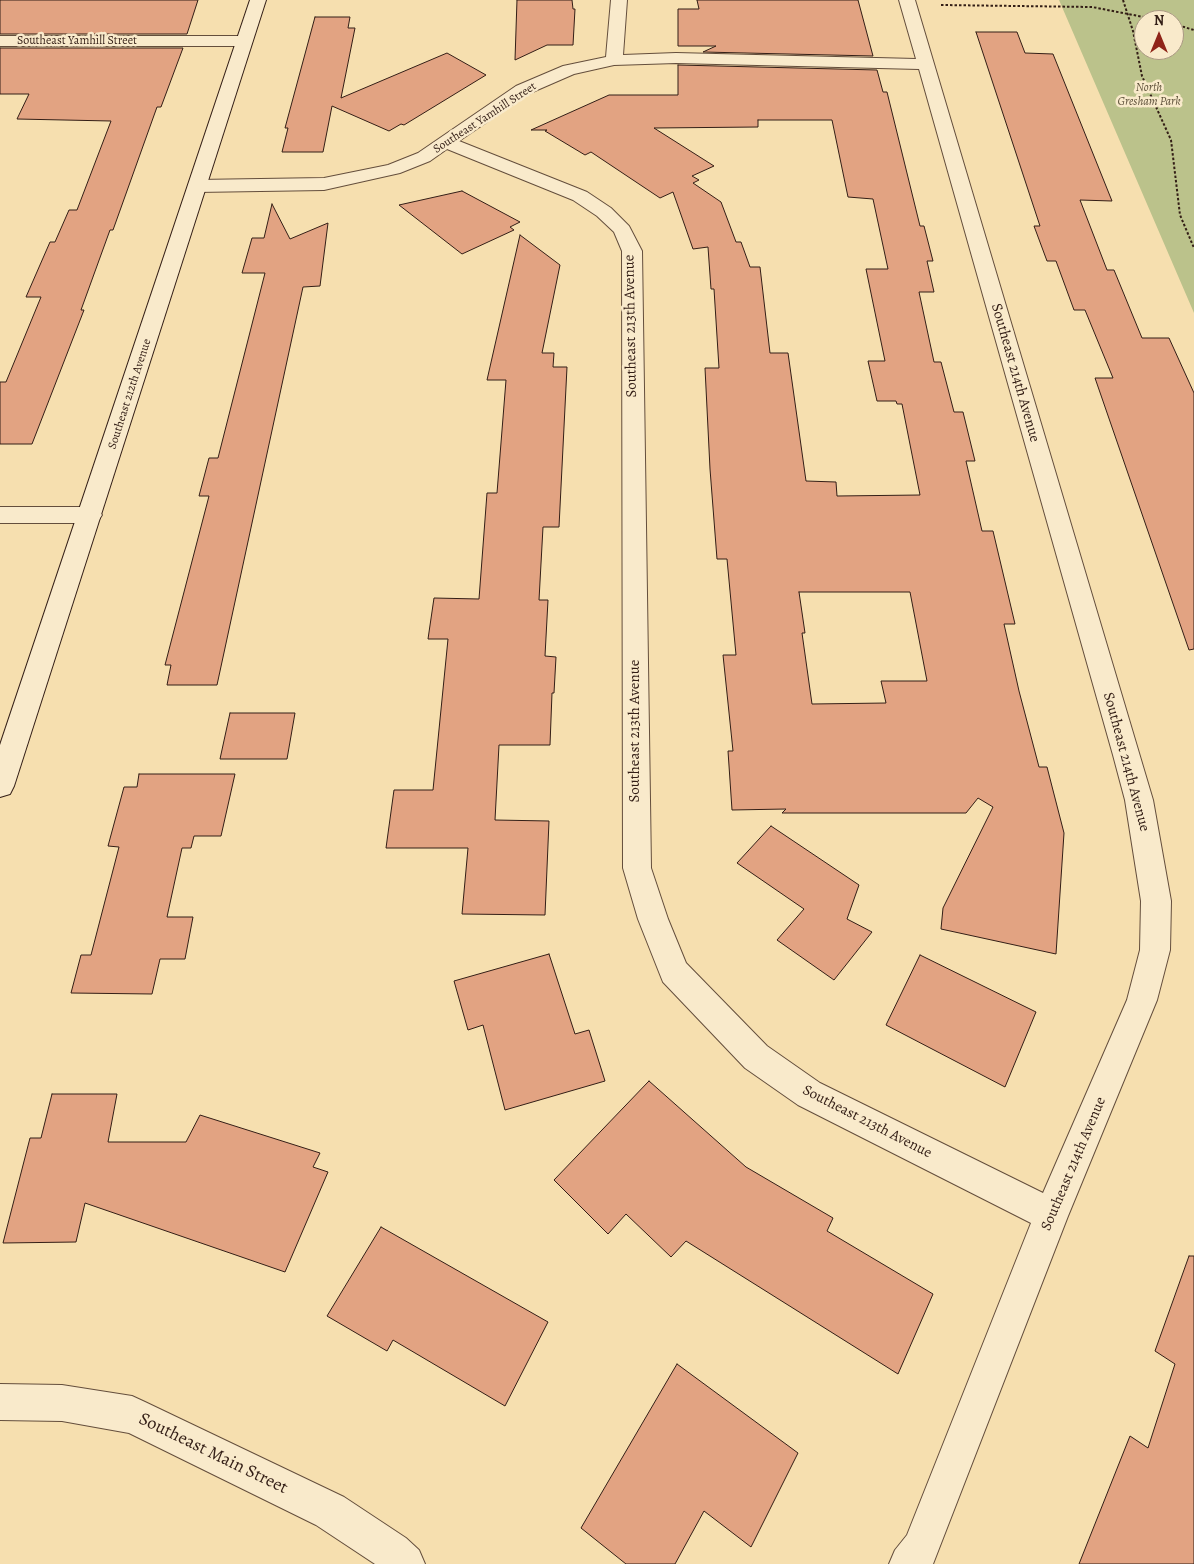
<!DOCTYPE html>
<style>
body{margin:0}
#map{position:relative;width:1194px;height:1564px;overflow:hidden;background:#f6dfaf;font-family:Alegreya,serif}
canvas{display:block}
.north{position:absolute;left:1134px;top:10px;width:50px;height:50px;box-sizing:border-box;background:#f9eacb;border:1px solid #aa9883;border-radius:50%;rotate:0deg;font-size:14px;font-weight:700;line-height:20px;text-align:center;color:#331e16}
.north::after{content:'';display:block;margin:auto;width:18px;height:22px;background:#8f2418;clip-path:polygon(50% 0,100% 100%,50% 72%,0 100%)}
</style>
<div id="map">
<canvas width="1194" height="1564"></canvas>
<div class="north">N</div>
</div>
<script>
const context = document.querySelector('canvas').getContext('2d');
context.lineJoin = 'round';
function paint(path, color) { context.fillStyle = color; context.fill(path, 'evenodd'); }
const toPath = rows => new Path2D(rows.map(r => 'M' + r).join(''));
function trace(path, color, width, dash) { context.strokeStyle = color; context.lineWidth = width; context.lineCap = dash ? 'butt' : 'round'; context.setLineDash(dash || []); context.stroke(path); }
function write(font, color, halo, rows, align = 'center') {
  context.font = font + ' Alegreya,serif'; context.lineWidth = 5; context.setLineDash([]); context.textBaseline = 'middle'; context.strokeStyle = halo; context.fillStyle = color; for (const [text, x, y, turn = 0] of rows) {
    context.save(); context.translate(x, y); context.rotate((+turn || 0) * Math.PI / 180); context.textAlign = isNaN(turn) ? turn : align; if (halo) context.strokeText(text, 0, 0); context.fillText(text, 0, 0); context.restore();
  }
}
paint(toPath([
 [1059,0,1194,0,1194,313],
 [1144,20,1174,20,1174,50,1144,50]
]), '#bbc28b');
const building = toPath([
 [0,0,198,0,187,34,0,34,0,0],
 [517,0,572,0,573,9,575,9,573,45,547,45,515,60,517,0],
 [697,0,858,0,873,56,703,52,716,46,678,46,678,9,699,9,697,0],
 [315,17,350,17,348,28,355,28,341,98,447,53,486,75,404,125,401,124,389,131,332,106,323,152,282,152,288,128,285,128,315,17],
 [976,32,1017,32,1025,53,1053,54,1112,201,1080,200,1107,270,1114,270,1142,338,1169,338,1194,393,1194,649,1189,650,1095,378,1113,378,1085,310,1074,310,1056,261,1047,261,1034,226,1040,226,976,32],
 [0,48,183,48,161,107,157,107,113,230,110,230,81,310,84,310,32,444,0,444,0,382,6,382,41,297,26,297,50,242,55,242,69,210,77,210,111,121,17,119,29,94,0,94,0,48],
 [678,65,877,70,883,92,887,92,920,226,924,226,933,261,927,261,934,292,919,292,934,362,941,362,954,412,963,412,975,461,966,461,982,531,993,531,1015,624,1004,624,1019,691,1039,767,1047,767,1064,833,1056,954,941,929,943,908,993,807,978,798,966,813,782,813,786,809,732,810,728,751,733,751,723,655,736,655,727,559,717,559,710,469,705,368,719,368,714,289,711,289,708,247,693,249,673,192,660,198,591,152,585,155,545,131,547,130,531,130,609,95,678,95,678,65],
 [758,120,832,120,848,197,873,199,888,269,866,269,885,361,868,361,877,401,896,401,897,404,902,404,920,495,837,496,836,482,806,481,788,353,770,353,760,267,750,267,741,242,736,242,721,202,693,183,699,180,692,176,714,166,654,128,758,127,758,120],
 [799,592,910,592,927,681,881,681,886,703,812,704,802,633,805,633,799,592],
 [462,191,520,222,510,227,514,230,462,254,399,205,462,191],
 [272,204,290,239,328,223,320,286,303,287,217,685,167,685,171,665,165,665,209,496,199,496,209,458,218,458,265,273,242,273,252,238,264,238,272,204],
 [520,235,560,265,542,353,554,353,553,367,567,367,559,527,543,527,539,600,548,600,545,656,556,657,554,693,552,693,550,745,499,745,495,820,549,821,545,915,462,914,468,848,386,848,394,790,433,790,448,639,428,639,434,598,479,599,487,493,497,493,506,380,487,380,520,235],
 [230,713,295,713,287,759,220,759,230,713],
 [139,774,235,774,221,836,194,836,191,848,182,848,167,917,193,917,185,959,160,959,152,994,71,993,81,955,91,955,119,847,108,846,124,787,137,787,139,774],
 [771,826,859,885,847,919,872,932,834,980,777,940,804,909,737,863,771,826],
 [549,954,575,1034,589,1030,605,1081,505,1110,483,1025,468,1030,454,981,549,954],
 [920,955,1036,1012,1005,1087,886,1025,920,955],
 [649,1081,746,1167,833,1218,827,1231,933,1294,898,1374,686,1241,671,1257,626,1214,608,1234,554,1180,649,1081],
 [52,1094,117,1094,108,1142,186,1142,200,1115,320,1153,313,1167,328,1172,285,1272,85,1203,76,1242,3,1243,30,1138,41,1138,52,1094],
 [381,1227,548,1322,505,1406,393,1340,387,1351,327,1316,381,1227],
 [1189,1256,1194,1256,1194,1564,1079,1564,1130,1436,1148,1448,1175,1364,1155,1351,1189,1256],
 [677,1364,798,1453,751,1547,704,1511,675,1564,626,1564,581,1528,677,1364]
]);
paint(building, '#e2a382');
trace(building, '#331e16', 1);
const street = toPath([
 [611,0,627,0,623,55,676,53,916,59,899,0,915,0,1153,800,1171,901,1170,950,1157,1000,1068,1216,933,1564,889,1564,895,1550,907,1535,1031,1223,798,1105,745,1068,663,982,659,972,638,919,623,868,622,251,614,232,597,216,573,200,447,149,430,161,400,173,324,190,197,192,190,190,188,186,190,182,197,180,324,178,388,165,418,153,516,86,563,66,606,57,611,0],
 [676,63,919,69,1113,755,1125,800,1141,901,1140,950,1127,1000,1043,1193,820,1083,767,1046,686,963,668,919,651,868,642,251,629,226,611,208,587,192,459,141,528,94,574,74,614,65,676,63],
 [0,36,244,36,252,41,244,46,0,46,0,36],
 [0,507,90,507,98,509,102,515,98,521,90,523,0,523,0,507],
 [0,1384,62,1385,132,1396,145,1402,344,1497,406,1538,419,1550,425,1564,375,1564,316,1525,129,1433,62,1421,0,1420,0,1384]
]);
const secondary = toPath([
 [250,0,266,0,14,786,10,794,0,797,0,745,250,0]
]);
trace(street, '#644e3c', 2);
trace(secondary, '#331e16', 2);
trace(toPath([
 [1123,0,1133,31,1142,76,1171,140,1180,215,1194,248],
 [941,5,1092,7,1159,20],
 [1174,24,1194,30]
]), '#331e16', 2, [2.5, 2]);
paint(street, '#f9eacb');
paint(secondary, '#f9eacb');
write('12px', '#331e16', '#f9eacb', [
 ["Southeast Yamhill Street",77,41],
 ["Southeast Yamhill Street",485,118,-33],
 ["Southeast 212th Avenue",130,394,-72]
]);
write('italic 12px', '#5c4f39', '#f9eacb', [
 ["North",1149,88],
 ["Gresham Park",1149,102]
]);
write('15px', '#331e16', '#f9eacb', [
 ["Southeast 213th Avenue",631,326,-91],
 ["Southeast 214th Avenue",1015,373,74],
 ["Southeast 213th Avenue",635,731,-90],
 ["Southeast 214th Avenue",1126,762,75],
 ["Southeast 213th Avenue",867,1122,27],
 ["Southeast 214th Avenue",1074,1164,-67]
]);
write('18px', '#331e16', '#f9eacb', [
 ["Southeast Main Street",213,1454,26]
]);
</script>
